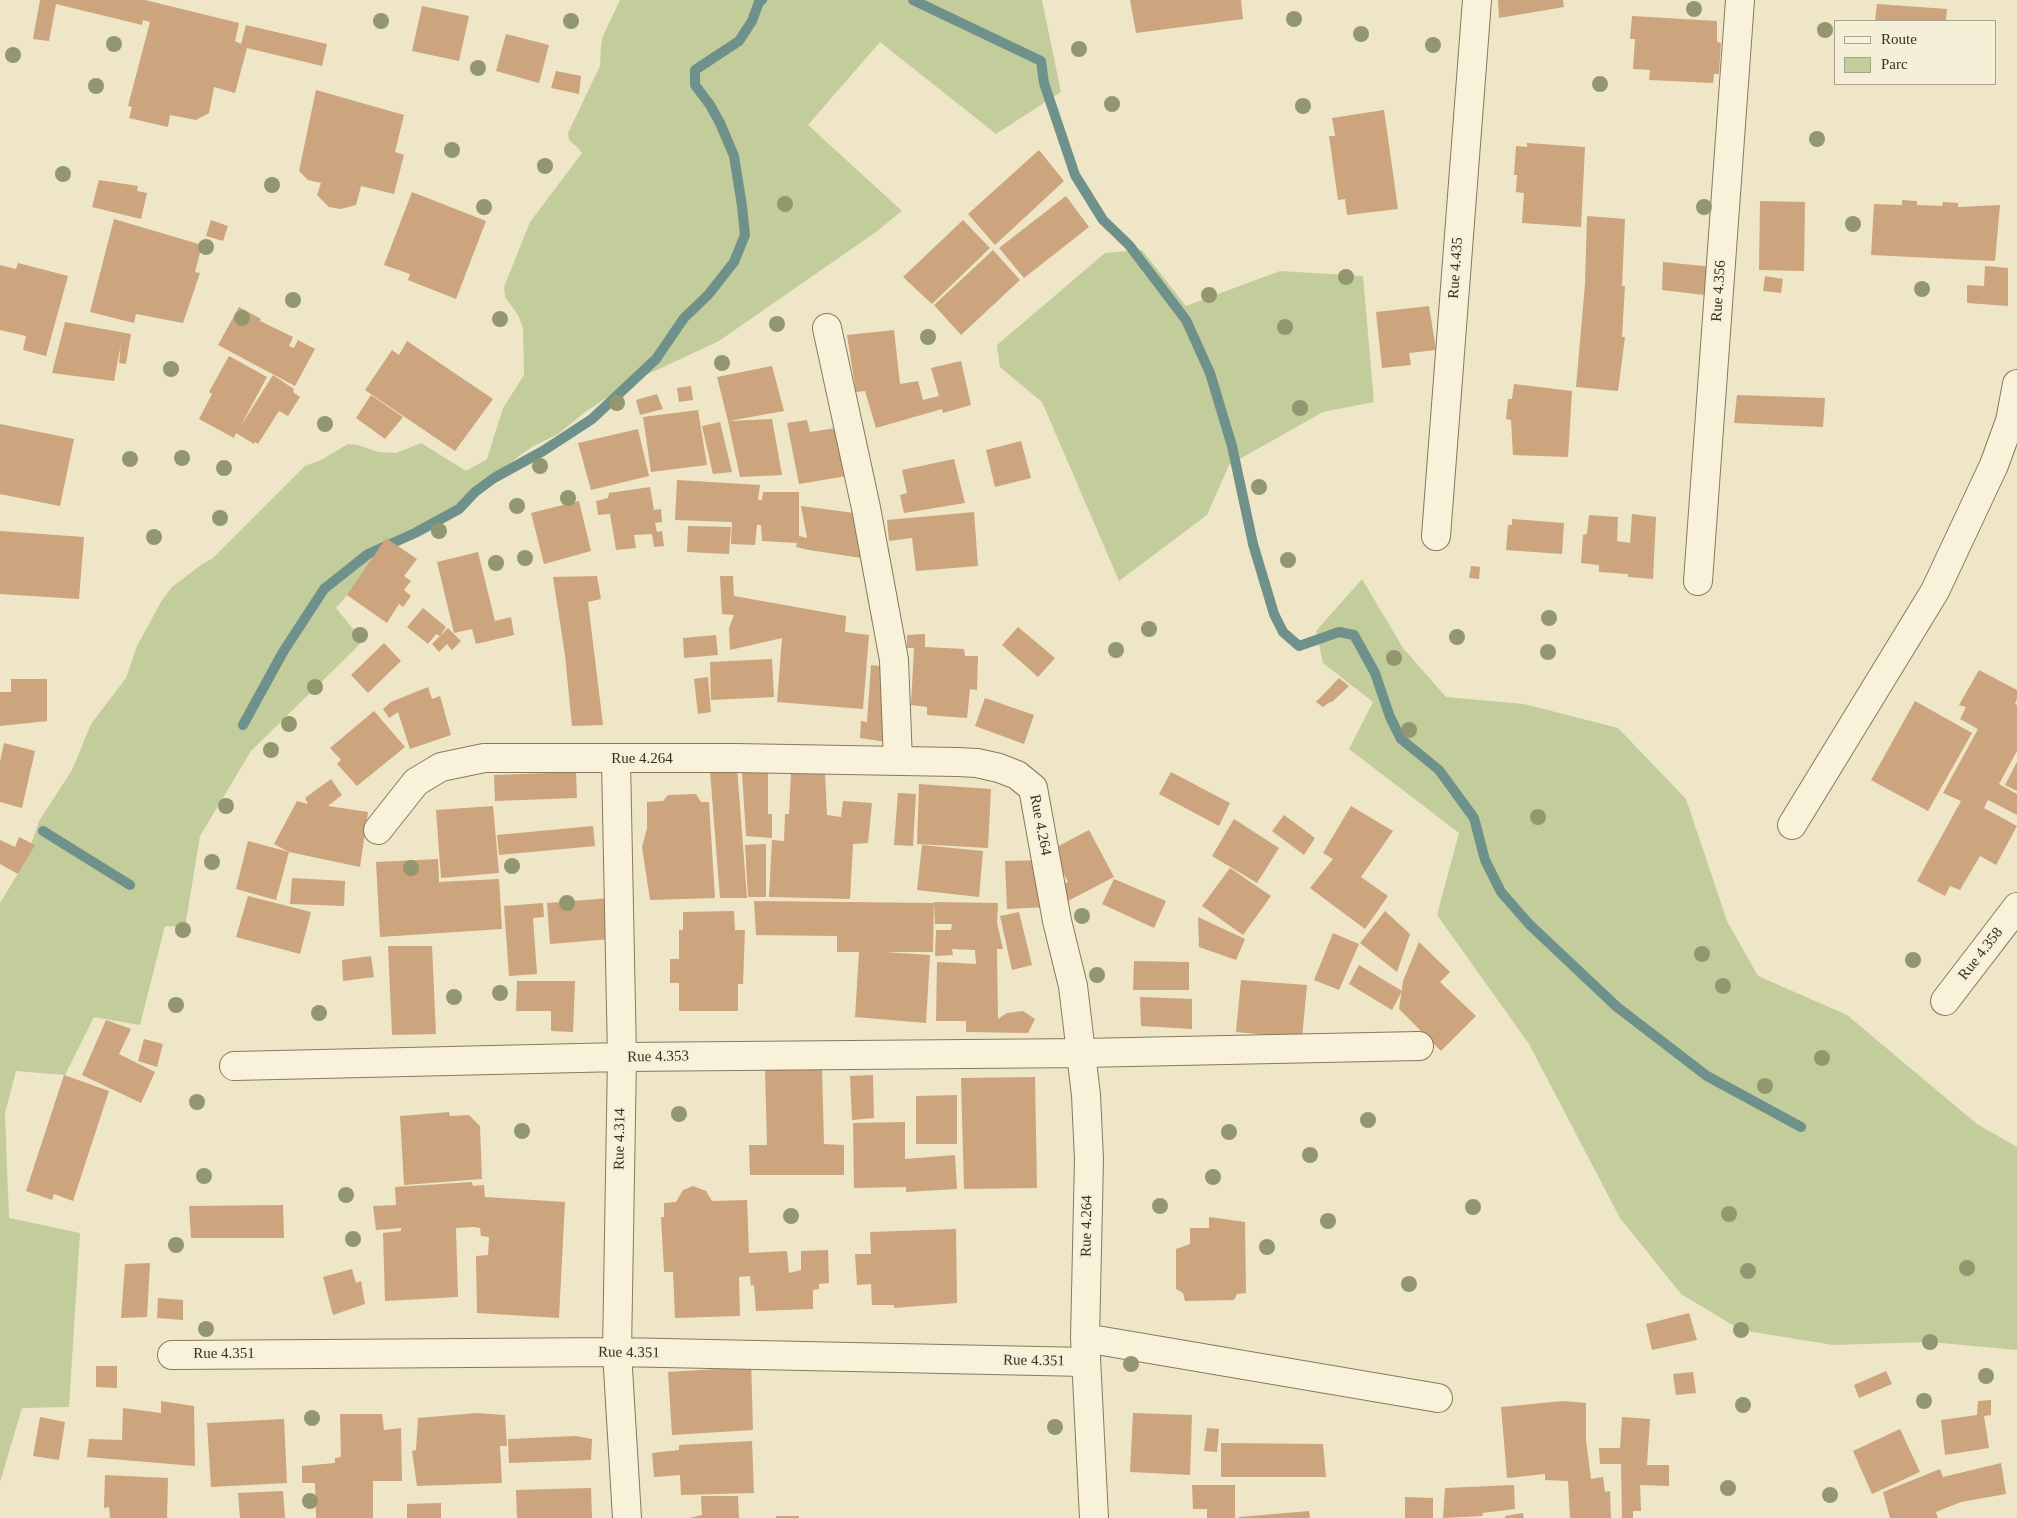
<!DOCTYPE html>
<style>
body{margin:0}
#map{position:relative;width:2017px;height:1518px;overflow:hidden;background:#eee6c7;font-family:Georgia,serif}
canvas{display:block}
.legend{position:absolute;left:1834px;top:20px;width:162px;height:65px;box-sizing:border-box;background:#f6efd7;border:1px solid #aba28e;margin:0;padding:6px 9px;list-style:none;font-size:15px;color:#3a2f20}
.legend li{display:flex;align-items:center;gap:10px;height:25px}
.legend b{width:25px;border:1px solid #aba28e}
</style>
<div id="map">
<canvas width="2017" height="1518"></canvas>
<ul class="legend">
<li><b style="height:6px;background:#f9f2db"></b>Route</li>
<li><b style="height:14px;background:#c3cd9b"></b>Parc</li>
</ul>
</div>
<script>
const context = document.querySelector('canvas').getContext('2d');
context.lineJoin = 'round';
function paint(path, color) { context.fillStyle = color; context.fill(path, 'evenodd'); }
const toPath = rows => new Path2D(rows.map(r => 'M' + r).join(''));
function trace(path, color, width, dash) { context.strokeStyle = color; context.lineWidth = width; context.lineCap = dash ? 'butt' : 'round'; context.setLineDash(dash || []); context.stroke(path); }
function write(font, color, halo, rows, align = 'center') {
  context.font = font + ' Georgia,serif'; context.lineWidth = 4.5; context.setLineDash([]); context.textBaseline = 'middle'; context.strokeStyle = halo; context.fillStyle = color; for (const [text, x, y, turn = 0] of rows) {
    context.save(); context.translate(x, y); context.rotate((+turn || 0) * Math.PI / 180); context.textAlign = isNaN(turn) ? turn : align; if (halo) context.strokeText(text, 0, 0); context.fillText(text, 0, 0); context.restore();
  }
}
paint(toPath([
 [620,0,1042,0,1061,92,996,134,880,42,808,125,902,211,876,232,719,341,629,383,585,412,558,434,532,447,520,455,483,488,461,503,459,509,415,533,387,546,375,562,336,608,363,641,251,751,200,836,185,927,165,926,140,1025,94,1017,65,1075,16,1071,5,1113,9,1218,80,1233,69,1407,22,1408,0,1482,0,903,25,862,39,821,72,770,91,724,126,678,137,646,162,600,172,587,201,565,213,558,305,466,321,460,348,444,358,445,378,452,396,453,421,443,466,471,487,459,503,408,524,375,523,328,518,315,505,297,504,287,530,222,582,153,579,149,569,140,568,133,600,66,601,46,603,36],
 [1142,250,1186,306,1280,271,1363,276,1374,402,1323,412,1229,465,1207,515,1119,581,1042,402,1000,367,997,345,1105,253],
 [1362,579,1403,648,1446,697,1524,704,1618,728,1686,799,1727,921,1758,976,1847,1015,1977,1124,2017,1147,2017,1350,1930,1342,1833,1345,1741,1330,1681,1294,1620,1218,1529,1044,1437,915,1459,833,1349,749,1373,702,1323,663,1316,631]
]), '#c3cd9b');
trace(toPath([
 [913,0,1041,61,1044,83,1075,175,1103,220,1129,245,1186,320,1210,373,1232,446,1253,544,1274,614,1283,632,1299,646,1339,632,1354,635,1375,673,1390,717,1401,739,1439,770,1474,818,1485,860,1501,892,1529,924,1617,1007,1707,1076,1801,1127],
 [243,725,283,652,324,589,368,554,415,533,459,509,475,492,494,478,543,451,592,419,656,359,684,318,708,295,734,262,745,235,742,206,734,156,720,123,710,105,695,85,695,70,739,41,752,21,759,2,762,0],
 [43,831,130,885]
]), '#6f918b', 10);
paint(toPath([
 [40,0,145,0,239,23,235,41,241,44,246,25,327,44,322,66,247,48,235,93,214,87,209,113,196,120,170,115,168,127,129,118,132,107,128,106,150,22,143,20,142,25,56,4,49,41,33,39],
 [1130,0,1241,0,1243,19,1136,33],
 [1498,0,1563,0,1564,7,1499,18],
 [1877,4,1947,9,1946,21,1875,21],
 [422,6,469,16,459,61,412,51],
 [1632,16,1717,21,1717,42,1721,43,1719,74,1714,74,1713,83,1649,80,1650,70,1633,69,1635,39,1630,39],
 [506,34,549,45,539,83,496,71],
 [556,71,581,76,579,94,551,88],
 [316,90,404,115,395,152,404,155,394,194,361,186,356,205,341,209,329,207,317,195,321,183,308,180,299,171],
 [1384,110,1398,209,1347,215,1345,199,1338,200,1329,136,1335,136,1332,118],
 [1527,143,1585,147,1581,227,1522,223,1524,193,1516,192,1517,175,1514,175,1516,146,1527,147],
 [1039,150,1064,181,995,245,968,214],
 [99,180,138,186,137,191,147,193,141,219,92,207],
 [412,192,486,221,456,299,408,280,410,274,384,265],
 [1066,196,1089,227,1024,278,999,248],
 [1902,200,1917,201,1917,205,1942,206,1943,202,1958,203,1958,207,2000,205,1995,261,1871,255,1874,204,1902,205],
 [1760,201,1805,202,1804,271,1759,270],
 [1587,216,1625,219,1622,286,1625,286,1622,337,1625,337,1618,391,1576,387,1585,284],
 [114,219,202,245,195,272,200,273,183,323,136,314,134,323,90,312],
 [211,220,228,226,223,241,206,236],
 [963,220,990,248,932,304,903,277],
 [993,250,1020,280,961,335,934,305],
 [1663,262,1714,267,1713,296,1662,290],
 [18,263,68,276,46,356,23,350,26,336,0,330,0,265,16,269],
 [1985,266,2008,268,2008,306,1967,303,1967,285,1984,286],
 [1765,276,1783,279,1781,293,1763,291],
 [1429,306,1436,350,1409,353,1411,365,1382,368,1376,312],
 [239,307,261,319,260,321,293,337,289,346,294,348,298,340,315,349,295,386,218,345],
 [65,322,131,334,126,364,119,363,121,344,114,381,52,373],
 [894,330,900,384,918,381,923,400,939,396,931,368,961,361,971,405,943,413,942,409,876,428,865,391,856,392,847,335],
 [407,341,493,399,455,451,365,390,392,350,399,355],
 [229,356,267,377,240,427,273,375,294,389,293,392,300,397,288,416,279,411,258,444,255,442,254,444,236,433,234,438,199,419,212,394,209,392],
 [772,366,784,411,728,421,717,377],
 [1514,384,1572,391,1568,457,1513,455,1511,420,1506,419,1508,399,1512,399],
 [691,386,693,400,679,402,677,388],
 [657,394,663,409,640,415,636,400],
 [371,395,403,417,385,439,356,418],
 [1737,395,1825,398,1823,427,1734,423],
 [698,410,707,465,651,472,643,417],
 [772,419,782,475,740,477,728,421],
 [807,420,810,432,843,427,853,475,799,484,787,423],
 [720,422,732,472,713,474,702,426],
 [0,424,74,439,60,506,0,494],
 [638,429,649,476,591,490,578,443],
 [1021,441,1031,478,995,487,986,450],
 [954,459,965,503,904,513,900,495,907,493,902,470],
 [677,480,760,485,758,500,762,500,763,492,799,492,799,536,807,538,801,506,854,513,861,558,809,550,796,547,797,543,762,541,761,525,757,525,755,545,731,544,732,522,675,520],
 [650,487,654,510,661,509,662,522,655,523,657,532,662,531,664,546,654,547,652,534,634,535,636,548,616,550,610,514,598,515,596,501,608,498,609,493],
 [579,501,591,551,544,564,531,513],
 [974,512,978,566,916,571,912,538,889,541,887,520],
 [1632,514,1656,517,1653,579,1628,577,1628,574,1599,572,1599,565,1581,563,1583,535,1587,534,1589,515,1618,517,1617,541,1630,543],
 [1512,519,1564,523,1562,554,1506,550,1508,525,1512,525],
 [688,526,731,527,729,554,687,552],
 [0,531,84,537,79,599,0,594],
 [386,538,417,559,404,576,411,581,404,590,411,596,403,607,399,604,387,623,347,595],
 [478,552,495,621,511,617,514,635,476,644,472,629,454,633,437,562],
 [1471,566,1480,567,1479,579,1469,578],
 [597,576,601,599,588,602,603,725,572,726,565,655,553,577],
 [720,576,733,576,734,596,846,616,845,632,869,635,863,709,777,702,782,638,730,650,729,628,734,615,722,614],
 [423,608,446,627,440,636,436,634,428,644,407,627],
 [1018,627,1055,658,1038,677,1002,645],
 [448,628,461,641,452,650,447,644,439,652,432,644],
 [925,634,925,647,964,649,965,656,978,656,977,690,970,689,967,718,927,715,927,707,911,705,914,648,907,648,907,635],
 [716,635,718,655,684,658,683,638],
 [384,643,401,661,368,693,351,675],
 [772,659,774,697,711,700,710,662],
 [871,665,891,667,886,742,860,738,861,721,867,722],
 [1979,670,2017,690,2017,699,2015,704,2017,705,2017,751,1999,784,2017,794,2017,815,1988,800,1984,808,2017,826,1996,865,1980,856,1960,890,1950,886,1945,896,1917,881,1961,801,1943,793,1978,729,1960,719,1966,707,1959,705],
 [708,677,711,712,698,714,694,679],
 [1339,678,1349,686,1332,702,1330,702,1323,707,1316,702],
 [11,679,47,679,47,721,0,726,0,692,11,692],
 [428,687,432,699,440,696,451,735,410,749,398,712,389,718,383,709,391,702],
 [985,698,1034,715,1024,744,975,726],
 [1915,701,1972,733,1928,811,1871,780],
 [374,711,405,747,357,786,337,764,341,760,330,748],
 [4,743,35,751,22,808,0,802,0,762],
 [2017,762,2017,791,2005,785],
 [737,767,747,898,720,898,710,771],
 [576,772,577,798,495,801,494,775],
 [742,772,768,772,768,814,772,814,772,838,746,836],
 [813,772,825,773,827,815,841,817,843,801,872,803,868,843,853,844,850,899,769,897,772,840,784,841,785,814,789,814,791,773,813,774],
 [1171,772,1230,803,1219,826,1159,794],
 [331,779,342,795,328,806,368,812,360,867,289,852,274,844,297,801,308,804,305,798],
 [919,784,991,789,988,848,917,844],
 [898,793,916,794,913,846,894,845],
 [696,794,701,802,709,802,715,898,650,900,642,847,647,828,647,802,663,801,668,795],
 [493,806,499,873,441,878,436,810],
 [1351,806,1393,831,1361,877,1388,896,1365,929,1310,888,1333,859,1323,853],
 [1284,815,1315,838,1304,855,1272,831],
 [1234,819,1279,848,1257,883,1212,856],
 [593,826,595,846,499,855,497,835],
 [1089,830,1114,877,1068,901,1060,886,1068,882,1051,850],
 [19,837,35,845,18,874,0,864,0,840,15,847],
 [248,841,289,852,276,900,236,889],
 [766,844,766,897,748,897,745,845],
 [922,845,983,851,979,897,917,890],
 [438,859,439,882,499,879,502,929,380,937,376,862],
 [1046,860,1047,907,1007,909,1005,861],
 [1230,868,1271,896,1243,935,1202,906],
 [292,878,345,881,344,906,290,904],
 [1114,879,1166,901,1154,928,1102,904],
 [248,896,311,912,300,954,236,937],
 [609,898,612,939,550,944,547,903],
 [754,901,934,903,933,952,884,952,930,955,926,1023,855,1017,859,952,837,952,837,936,756,935],
 [934,902,998,903,997,923,1003,949,997,949,998,1019,1007,1013,1023,1011,1035,1019,1028,1033,966,1032,966,1021,936,1021,937,962,976,964,975,950,952,949,953,955,935,956,936,930,951,930,952,924,935,924],
 [543,903,544,917,533,918,537,974,509,976,504,906],
 [734,911,735,930,745,930,743,984,738,984,738,1011,679,1011,679,983,670,983,670,959,679,959,679,930,683,930,683,912],
 [1385,911,1410,934,1397,972,1360,943],
 [1019,912,1032,965,1012,970,1000,916],
 [1198,917,1245,939,1236,960,1199,947],
 [1333,933,1359,944,1339,990,1314,980],
 [1419,942,1450,972,1440,982,1476,1016,1441,1051,1399,1009,1403,981],
 [388,946,432,946,436,1034,392,1035],
 [371,956,374,977,343,981,342,960],
 [1134,961,1189,962,1189,990,1133,990],
 [1359,965,1402,991,1392,1010,1349,984],
 [1241,980,1307,985,1302,1038,1236,1032],
 [517,981,575,981,573,1032,551,1031,551,1011,516,1011],
 [1140,997,1192,999,1192,1029,1141,1026],
 [106,1020,131,1029,119,1054,155,1072,141,1103,82,1075],
 [144,1039,163,1044,157,1067,138,1061],
 [765,1068,822,1068,824,1144,844,1145,844,1175,750,1175,749,1145,767,1145],
 [64,1075,109,1091,73,1201,54,1194,52,1200,26,1191],
 [873,1075,874,1118,852,1120,850,1076],
 [1035,1077,1037,1188,964,1189,961,1078],
 [957,1095,957,1144,916,1144,916,1096],
 [449,1112,450,1116,469,1115,480,1126,482,1179,404,1185,400,1116],
 [905,1122,905,1159,955,1155,957,1189,906,1192,906,1187,854,1188,853,1123],
 [472,1182,473,1186,484,1185,485,1197,565,1202,559,1318,477,1313,476,1256,488,1255,489,1237,481,1236,480,1228,474,1227,456,1228,458,1297,385,1301,383,1233,401,1231,401,1228,376,1230,373,1206,396,1205,395,1187],
 [693,1186,706,1191,712,1201,747,1200,749,1253,787,1251,789,1273,801,1270,801,1251,828,1250,829,1283,819,1284,819,1289,813,1290,813,1309,756,1311,754,1285,751,1286,750,1276,739,1277,740,1316,675,1318,673,1272,664,1272,661,1217,664,1217,664,1203,676,1202,683,1190],
 [283,1205,284,1238,191,1238,189,1206],
 [1209,1217,1245,1222,1246,1293,1237,1294,1234,1300,1185,1301,1183,1293,1176,1289,1176,1249,1190,1244,1190,1228,1209,1228],
 [956,1229,957,1303,894,1308,894,1305,872,1305,871,1284,857,1285,855,1254,871,1254,870,1232],
 [150,1263,147,1317,121,1318,125,1264],
 [352,1269,356,1283,361,1281,365,1304,333,1315,323,1277],
 [158,1298,183,1300,183,1320,157,1318],
 [1689,1313,1697,1340,1652,1350,1646,1324],
 [751,1360,753,1430,672,1435,668,1372,733,1368],
 [96,1366,117,1366,117,1388,96,1387],
 [1886,1371,1892,1384,1859,1398,1854,1385],
 [1693,1372,1696,1393,1676,1395,1673,1374],
 [1991,1400,1991,1415,1984,1416,1989,1448,1945,1455,1941,1420,1977,1415,1978,1401],
 [161,1401,194,1406,195,1466,87,1457,89,1439,122,1440,123,1408,161,1413],
 [1563,1401,1586,1403,1586,1440,1591,1479,1603,1477,1605,1492,1610,1491,1611,1518,1570,1518,1568,1481,1545,1480,1545,1474,1507,1478,1501,1407],
 [477,1413,505,1415,507,1446,500,1446,502,1483,417,1486,412,1451,416,1450,418,1418],
 [1133,1413,1192,1415,1190,1475,1130,1472],
 [340,1414,382,1414,384,1430,401,1428,402,1481,373,1481,373,1518,316,1518,315,1483,302,1483,302,1466,335,1463,335,1458,341,1457],
 [40,1417,65,1422,59,1460,33,1456],
 [1622,1417,1650,1419,1647,1465,1669,1465,1669,1486,1640,1485,1641,1511,1633,1511,1633,1518,1622,1518,1621,1464,1600,1464,1599,1448,1620,1448],
 [284,1419,287,1483,211,1487,207,1423],
 [1207,1428,1219,1429,1217,1452,1204,1451],
 [1900,1429,1920,1472,1872,1494,1853,1451],
 [576,1436,592,1439,591,1460,509,1463,508,1439],
 [752,1441,754,1493,681,1495,680,1475,654,1477,652,1453,679,1450,679,1445],
 [1221,1443,1323,1444,1326,1477,1221,1477],
 [2001,1463,2006,1494,1961,1502,1936,1512,1938,1518,1890,1518,1883,1492,1940,1469,1943,1477],
 [105,1475,168,1478,167,1518,110,1518,109,1507,104,1508],
 [1192,1485,1235,1485,1235,1518,1207,1518,1207,1509,1193,1509],
 [1514,1485,1515,1509,1482,1513,1483,1516,1443,1518,1445,1488],
 [591,1488,592,1518,517,1518,516,1490],
 [283,1491,285,1518,240,1518,238,1493],
 [701,1496,738,1496,739,1518,689,1518,702,1515],
 [1405,1497,1433,1498,1433,1518,1405,1518],
 [441,1503,441,1518,407,1518,407,1504],
 [1309,1511,1310,1518,1239,1518,1239,1517],
 [1523,1513,1524,1518,1505,1518,1505,1516],
 [776,1516,799,1516,799,1518,776,1518]
]), '#cca47d');
const minor = toPath([
 [827,328,866,508,894,660,898,761],
 [1436,536,1477,0],
 [1698,581,1740,0],
 [616,760,622,1057,617,1352,627,1518],
 [1792,825,1935,591,1994,465,2010,421,2017,384],
 [378,830,416,782,441,767,484,758,735,758,957,762,977,763,999,768,1017,775,1033,788,1057,921,1073,986,1086,1095,1089,1159,1085,1338,1094,1518],
 [1945,1001,2017,907],
 [234,1066,622,1057,1082,1053,1419,1046],
 [1085,1338,1438,1398],
 [172,1355,617,1352,1085,1362]
]);
trace(minor, '#8a785c', 30);
trace(minor, '#f9f2db', 28);
context.fillStyle = '#92976f';
for (const [x, y] of [
 [1694,9],
 [1294,19],
 [381,21],
 [571,21],
 [1825,30],
 [1361,34],
 [114,44],
 [1433,45],
 [1079,49],
 [13,55],
 [478,68],
 [1600,84],
 [96,86],
 [1112,104],
 [1303,106],
 [1817,139],
 [452,150],
 [545,166],
 [63,174],
 [272,185],
 [785,204],
 [484,207],
 [1704,207],
 [1853,224],
 [206,247],
 [1346,277],
 [1922,289],
 [1209,295],
 [293,300],
 [242,318],
 [500,319],
 [777,324],
 [1285,327],
 [928,337],
 [722,363],
 [171,369],
 [617,403],
 [1300,408],
 [325,424],
 [182,458],
 [130,459],
 [540,466],
 [224,468],
 [1259,487],
 [568,498],
 [517,506],
 [220,518],
 [439,531],
 [154,537],
 [525,558],
 [1288,560],
 [496,563],
 [1549,618],
 [1149,629],
 [360,635],
 [1457,637],
 [1116,650],
 [1548,652],
 [1394,658],
 [315,687],
 [289,724],
 [1409,730],
 [271,750],
 [226,806],
 [1538,817],
 [212,862],
 [512,866],
 [411,868],
 [567,903],
 [1082,916],
 [183,930],
 [1702,954],
 [1913,960],
 [1097,975],
 [1723,986],
 [500,993],
 [454,997],
 [176,1005],
 [319,1013],
 [1822,1058],
 [1765,1086],
 [197,1102],
 [679,1114],
 [1368,1120],
 [522,1131],
 [1229,1132],
 [1310,1155],
 [204,1176],
 [1213,1177],
 [346,1195],
 [1160,1206],
 [1473,1207],
 [1729,1214],
 [791,1216],
 [1328,1221],
 [353,1239],
 [176,1245],
 [1267,1247],
 [1967,1268],
 [1748,1271],
 [1409,1284],
 [206,1329],
 [1741,1330],
 [1930,1342],
 [1131,1364],
 [1986,1376],
 [1924,1401],
 [1743,1405],
 [312,1418],
 [1055,1427],
 [1728,1488],
 [1830,1495],
 [310,1501]
]) { context.beginPath(); context.arc(x, y, 8, 0, 2 * Math.PI); context.fill(); }
write('15px', '#3a2f20', '#f6efd7', [
 ["Rue 4.435",1456,268,-86],
 ["Rue 4.356",1719,291,-86],
 ["Rue 4.264",642,759],
 ["Rue 4.264",1040,825,79],
 ["Rue 4.358",1981,954,-52],
 ["Rue 4.353",658,1057,-1],
 ["Rue 4.314",620,1139,-89],
 ["Rue 4.264",1087,1226,-89],
 ["Rue 4.351",629,1353,1],
 ["Rue 4.351",224,1354],
 ["Rue 4.351",1034,1361,1]
]);
</script>
